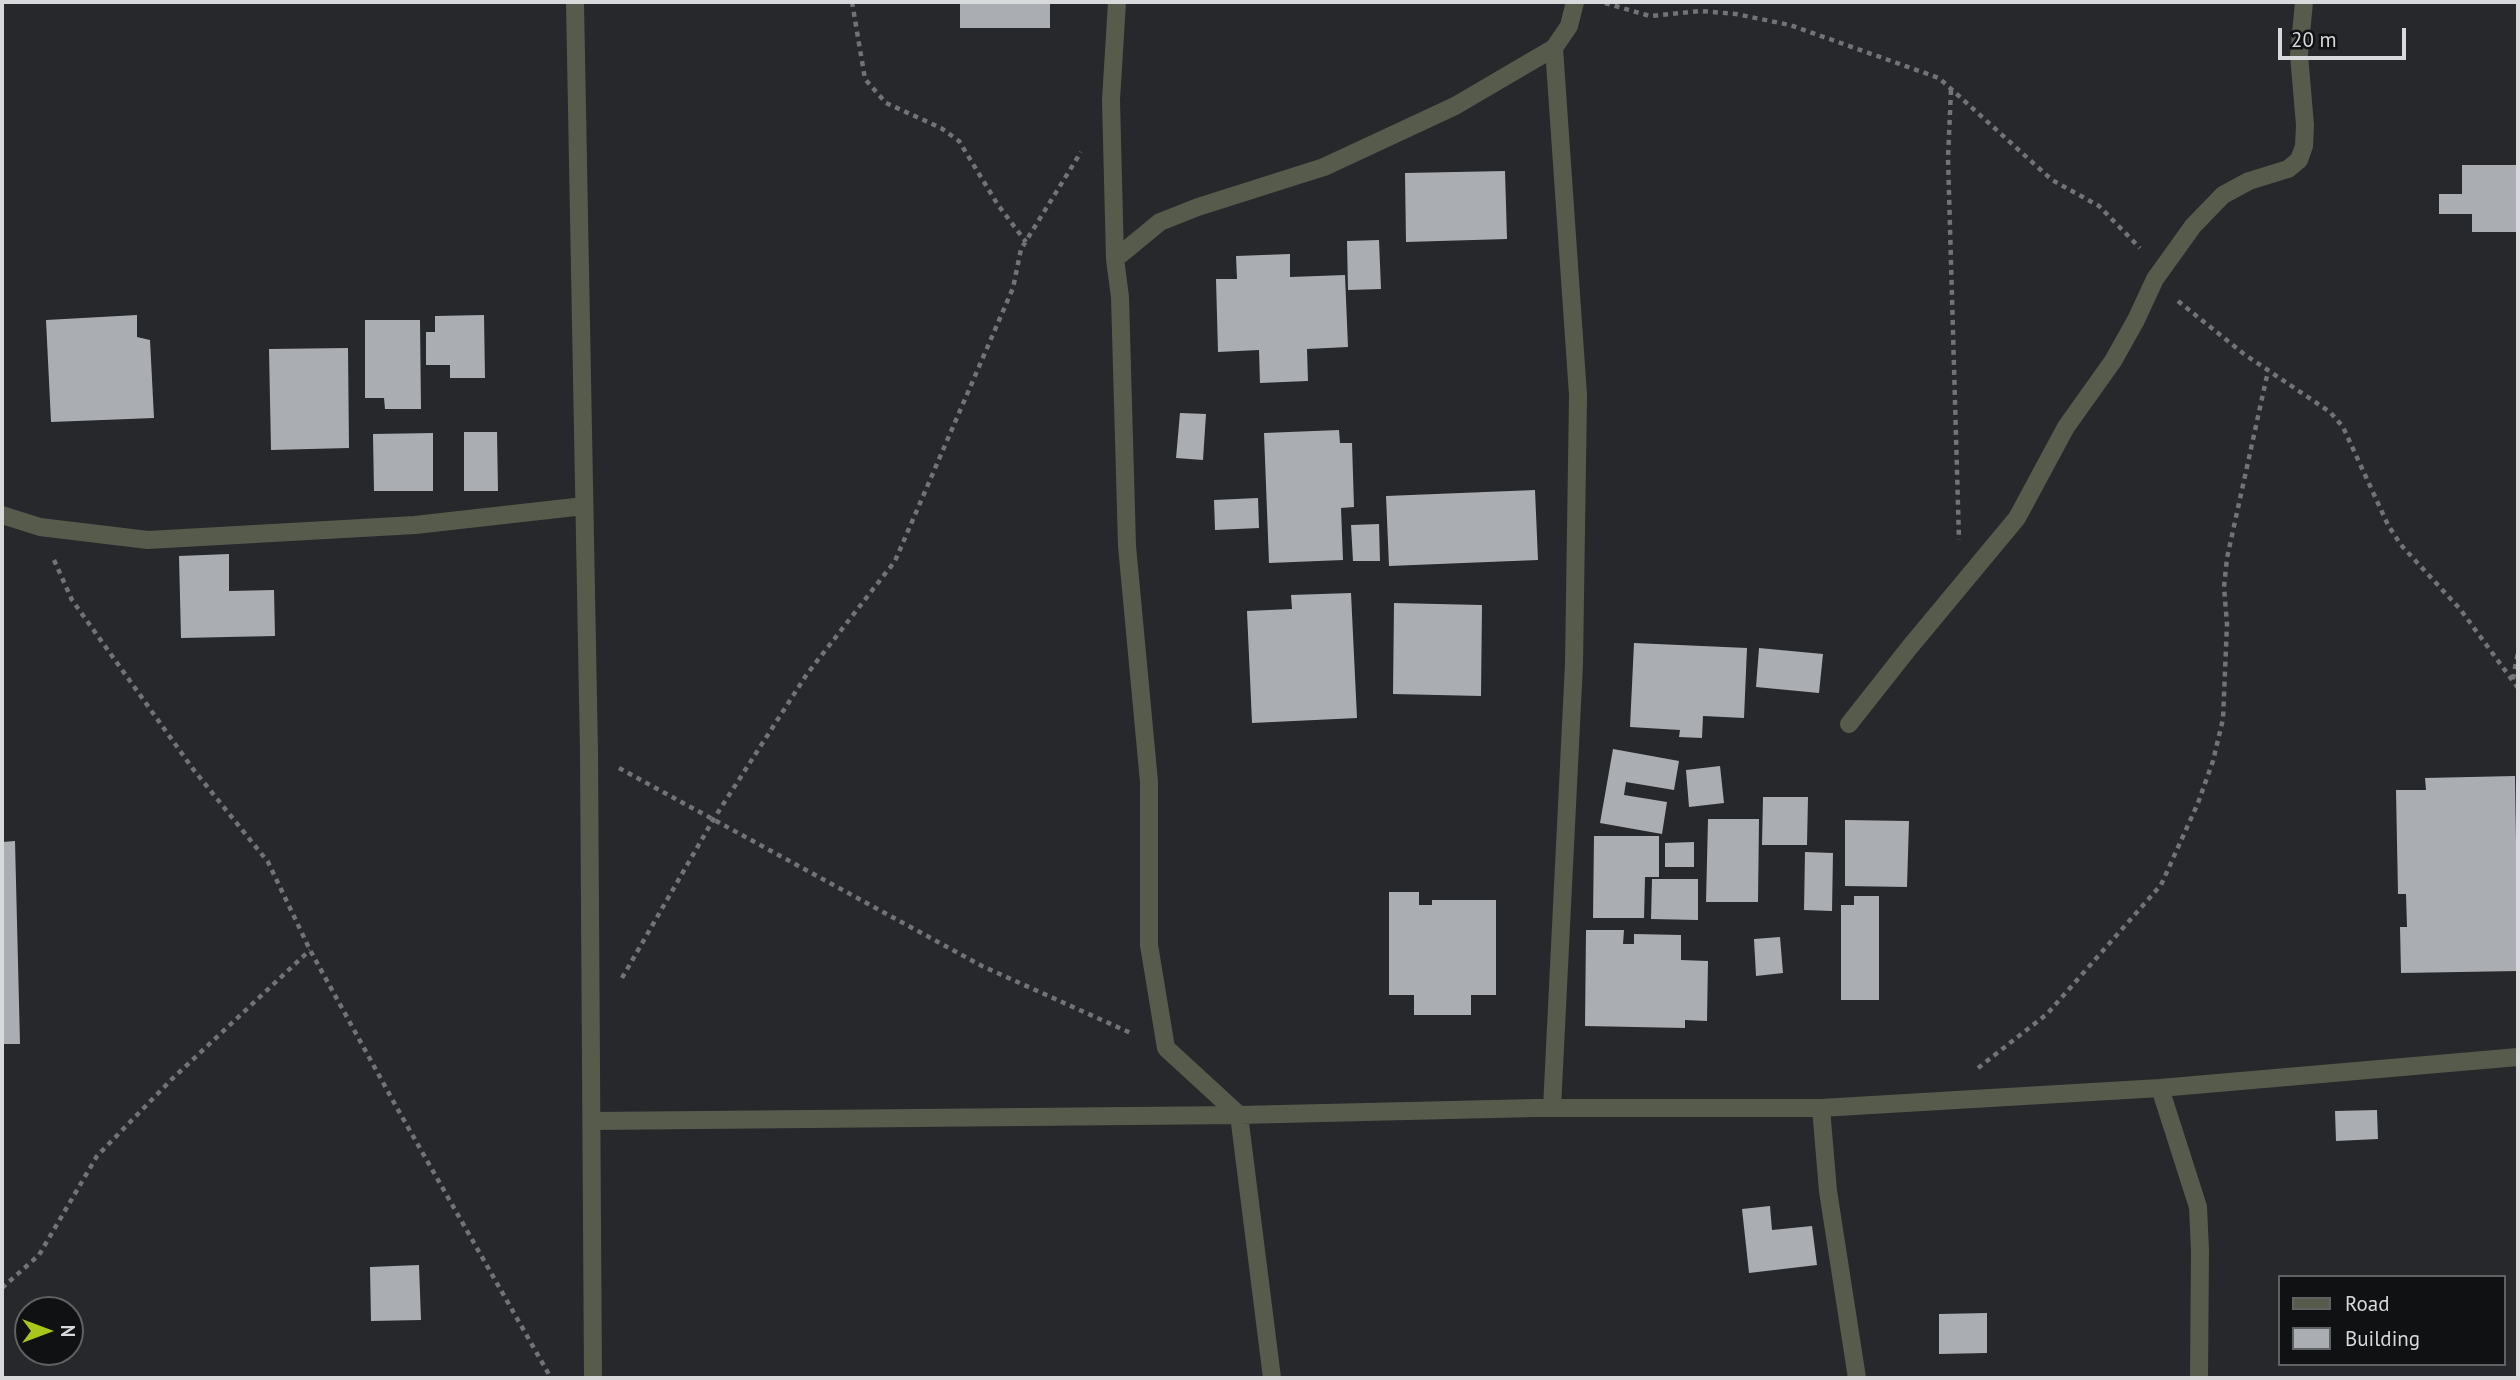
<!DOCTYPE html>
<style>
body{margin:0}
#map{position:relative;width:2520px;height:1380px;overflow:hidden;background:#26282c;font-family:"PT Sans",sans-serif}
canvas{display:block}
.frame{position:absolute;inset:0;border:4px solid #d7d9db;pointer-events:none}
.legend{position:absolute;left:2278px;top:1275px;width:228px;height:91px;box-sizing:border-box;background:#101113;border:2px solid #606163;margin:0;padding:9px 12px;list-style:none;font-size:21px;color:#d7d9db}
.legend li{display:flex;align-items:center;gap:14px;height:35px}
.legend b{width:35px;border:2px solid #606163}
.north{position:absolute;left:14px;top:1296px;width:70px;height:70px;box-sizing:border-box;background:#101113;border:2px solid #606163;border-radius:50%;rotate:90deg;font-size:19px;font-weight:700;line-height:28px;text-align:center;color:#d7d9db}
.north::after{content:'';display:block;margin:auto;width:24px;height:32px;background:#a9c71a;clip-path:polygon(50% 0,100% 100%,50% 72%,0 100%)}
.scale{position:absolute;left:2278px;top:28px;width:128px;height:32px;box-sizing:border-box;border:4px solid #d7d9db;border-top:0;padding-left:9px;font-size:21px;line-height:24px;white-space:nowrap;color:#d7d9db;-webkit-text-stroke:5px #101113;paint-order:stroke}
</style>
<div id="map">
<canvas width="2520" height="1380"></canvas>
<div class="frame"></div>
<ul class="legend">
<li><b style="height:9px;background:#575b4b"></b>Road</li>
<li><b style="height:19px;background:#aaadb1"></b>Building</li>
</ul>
<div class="north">N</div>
<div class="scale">20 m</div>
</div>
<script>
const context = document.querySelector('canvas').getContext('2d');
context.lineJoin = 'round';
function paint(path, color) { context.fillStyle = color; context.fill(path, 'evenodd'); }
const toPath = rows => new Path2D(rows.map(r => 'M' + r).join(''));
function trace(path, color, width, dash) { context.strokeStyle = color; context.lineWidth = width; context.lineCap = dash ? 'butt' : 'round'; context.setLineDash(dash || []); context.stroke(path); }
paint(toPath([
 [960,2,1050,2,1050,28,960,28],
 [2462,165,2518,165,2518,232,2472,232,2472,214,2439,214,2439,194,2462,194],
 [1505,171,1507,239,1406,242,1405,173],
 [1379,240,1381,289,1348,290,1347,241],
 [1290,254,1290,277,1345,275,1348,347,1307,349,1308,381,1260,383,1259,350,1218,352,1216,279,1237,279,1236,256],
 [137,315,137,337,150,340,154,418,51,422,46,320],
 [484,315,485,378,450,378,450,365,426,365,426,332,435,332,435,316],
 [365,320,420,320,421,409,385,409,384,398,365,398],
 [348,348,349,448,271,450,269,349],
 [1180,413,1206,414,1203,460,1176,458],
 [1339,430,1340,443,1352,443,1354,507,1341,508,1343,560,1269,563,1264,433],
 [464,432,497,432,498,491,464,491],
 [433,433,433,491,374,491,373,434],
 [1535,490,1538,560,1389,566,1386,496],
 [1258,498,1259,528,1215,530,1214,500],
 [1379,524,1380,561,1353,561,1351,525],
 [229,554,229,591,274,590,275,636,181,638,179,556],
 [1351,593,1357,718,1252,723,1247,611,1292,609,1291,595],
 [1394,603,1482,605,1481,696,1393,694],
 [1634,643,1747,648,1744,718,1703,716,1702,738,1679,737,1680,730,1630,727],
 [1759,648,1823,654,1819,693,1756,687],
 [1613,749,1679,761,1674,790,1626,782,1624,795,1667,802,1662,834,1600,823],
 [1720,766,1724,803,1689,807,1686,770],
 [2515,776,2518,971,2401,973,2400,927,2407,927,2406,894,2398,894,2396,790,2426,790,2425,778],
 [1763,797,1808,797,1807,845,1762,845],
 [1708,819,1759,819,1758,902,1706,902],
 [1845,820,1909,821,1907,887,1845,886],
 [1594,836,1659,836,1659,877,1645,877,1644,918,1593,918],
 [15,841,20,1044,2,1044,2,842],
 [1694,842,1694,867,1665,867,1665,843],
 [1805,852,1833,853,1832,911,1804,910],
 [1652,879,1698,879,1698,920,1651,919],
 [1389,892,1419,892,1419,905,1432,905,1432,900,1496,900,1496,995,1471,995,1471,1015,1414,1015,1414,995,1389,995],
 [1854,896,1879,896,1879,1000,1841,1000,1841,905,1854,905],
 [1586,930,1624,930,1623,944,1634,944,1634,934,1681,935,1681,960,1708,961,1707,1021,1685,1020,1685,1028,1585,1026],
 [1780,937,1783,973,1756,976,1754,939],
 [2377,1110,2378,1139,2336,1141,2335,1111],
 [1770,1206,1772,1230,1812,1226,1817,1265,1749,1273,1742,1209],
 [419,1265,421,1320,371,1321,370,1267],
 [1987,1313,1987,1353,1939,1354,1939,1314]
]), '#aaadb1');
trace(toPath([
 [852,2,865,79,886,103,941,128,959,141,998,205,1026,242],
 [1605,3,1650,16,1701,11,1736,14,1790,25,1939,78,2052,180,2099,206,2140,248],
 [1951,90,1948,158,1959,540],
 [2178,301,2244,354,2330,412,2343,427,2388,525,2401,545,2460,609,2518,688],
 [54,560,72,600,193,769,268,862,310,950,397,1108,551,1378],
 [2513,679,2518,652],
 [619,768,982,966,1133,1034],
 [622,978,713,820,807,674,895,561,1013,288,1021,249,1081,152],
 [1978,1068,2047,1014,2161,885,2198,803,2213,761,2223,719,2227,624,2224,587,2227,558,2268,371],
 [2,1288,39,1255,97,1156,172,1079,310,950]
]), '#717376', 4.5, [5, 5]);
trace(toPath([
 [575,2,589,752,593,1378],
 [1117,2,1111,100,1115,259,1120,297,1127,546,1149,782,1149,945,1166,1048,1239,1115,1272,1378],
 [1115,259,1160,222,1198,207,1324,167,1455,106,1554,48,1569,26,1575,2],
 [2,515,40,527,148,540,415,525,584,506],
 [1849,724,1909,648,2017,518,2066,427,2113,361,2136,320,2155,279,2193,226,2223,195,2249,181,2288,169,2299,160,2304,146,2305,125,2299,55,2304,2],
 [2160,1088,2198,1207,2200,1250,2199,1378],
 [1552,1108,1574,664,1578,395,1554,48],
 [1821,1108,1828,1191,1857,1378],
 [593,1121,1239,1115,1535,1108,1821,1108,2160,1088,2518,1057]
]), '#575b4b', 18);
</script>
